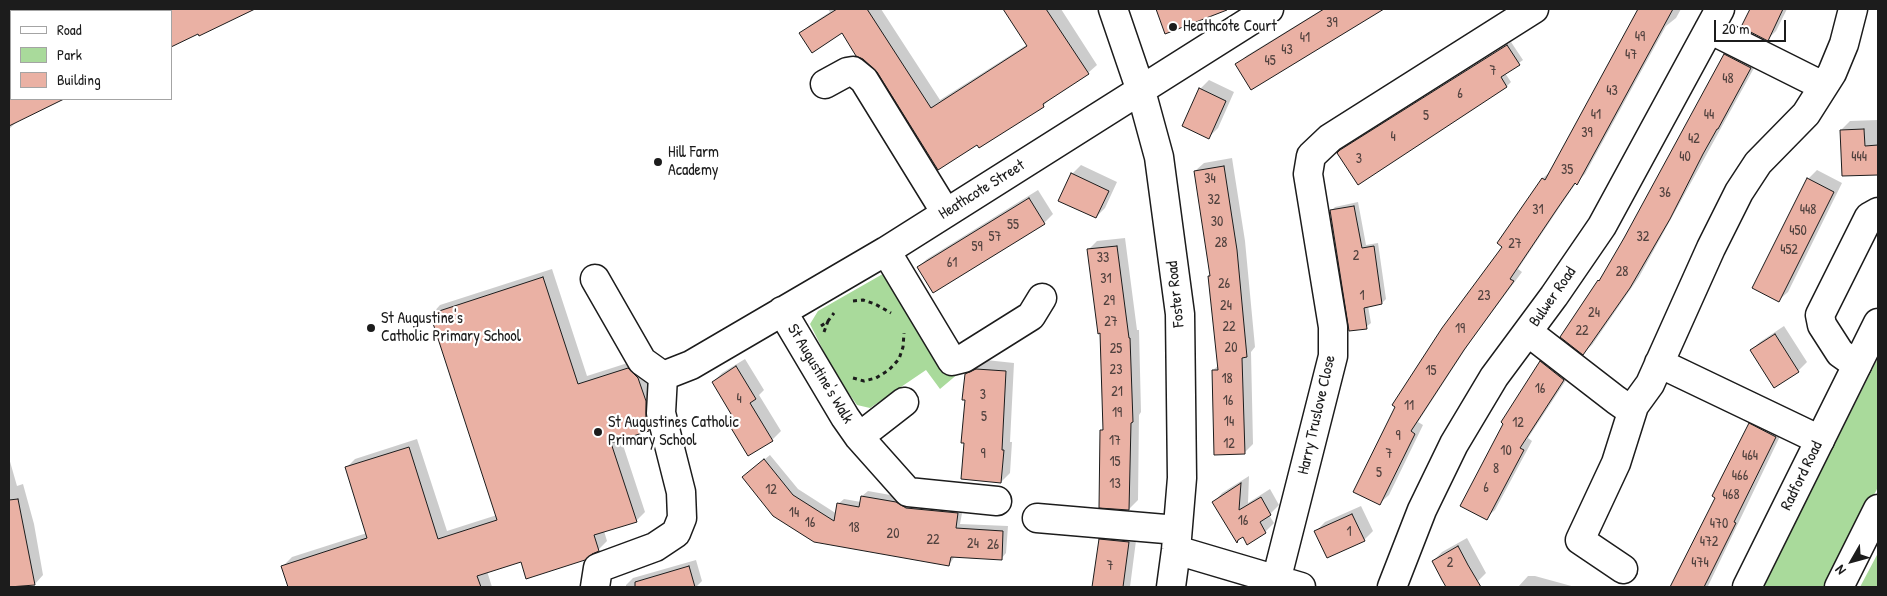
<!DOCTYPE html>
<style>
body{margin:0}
#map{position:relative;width:1887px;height:596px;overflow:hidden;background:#fff;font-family:"Patrick Hand",sans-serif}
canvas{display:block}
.frame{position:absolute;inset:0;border:10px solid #1c1c1c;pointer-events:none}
.legend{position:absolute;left:10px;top:10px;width:162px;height:90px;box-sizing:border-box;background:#fff;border:1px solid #a4a4a4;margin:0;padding:6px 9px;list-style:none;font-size:15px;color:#1c1c1c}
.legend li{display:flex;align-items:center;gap:10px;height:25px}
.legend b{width:25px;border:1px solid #a4a4a4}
.north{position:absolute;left:1827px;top:536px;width:50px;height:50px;-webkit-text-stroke:4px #fff;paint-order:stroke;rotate:232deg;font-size:14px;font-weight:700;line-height:20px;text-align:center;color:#1c1c1c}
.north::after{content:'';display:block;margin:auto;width:18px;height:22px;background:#1c1c1c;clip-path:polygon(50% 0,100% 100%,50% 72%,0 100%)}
.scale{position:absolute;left:1714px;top:20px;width:72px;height:22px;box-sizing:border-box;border:2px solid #1c1c1c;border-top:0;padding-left:6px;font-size:15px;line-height:18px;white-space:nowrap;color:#1c1c1c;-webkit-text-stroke:4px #fff;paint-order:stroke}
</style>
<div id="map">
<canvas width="1887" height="596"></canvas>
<div class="frame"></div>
<ul class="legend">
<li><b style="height:6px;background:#fff"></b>Road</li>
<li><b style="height:14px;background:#a9da9b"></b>Park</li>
<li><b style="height:14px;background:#eab1a4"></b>Building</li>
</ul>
<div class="north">N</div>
<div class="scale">20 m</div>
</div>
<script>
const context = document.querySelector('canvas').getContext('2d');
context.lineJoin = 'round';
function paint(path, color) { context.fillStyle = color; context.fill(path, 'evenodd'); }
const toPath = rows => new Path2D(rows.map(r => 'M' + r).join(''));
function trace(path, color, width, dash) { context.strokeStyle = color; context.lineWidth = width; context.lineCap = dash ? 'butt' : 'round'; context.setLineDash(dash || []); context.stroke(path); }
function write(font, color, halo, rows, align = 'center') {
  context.font = font + ' "Patrick Hand",sans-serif'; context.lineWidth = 4.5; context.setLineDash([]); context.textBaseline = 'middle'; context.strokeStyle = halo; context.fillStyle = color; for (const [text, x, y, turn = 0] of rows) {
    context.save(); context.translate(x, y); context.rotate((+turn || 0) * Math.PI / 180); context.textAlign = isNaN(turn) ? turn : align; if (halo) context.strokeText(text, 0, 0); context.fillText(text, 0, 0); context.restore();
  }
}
paint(toPath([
 [895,267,959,373,940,389,926,370,870,408,857,405,835,374,810,324,818,311],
 [1878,358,1878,487,1828,587,1763,587],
 [1878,553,1878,587,1860,587]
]), '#a9da9b');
paint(toPath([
 [170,9,252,9,200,35,171,11,165,11],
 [828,9,881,9,940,100,1028,44,1005,9,1061,9,1097,65,1088,73,1052,97,1043,106,980,147,878,71,842,32,801,33,810,25,830,12],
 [1157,9,1208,9,1209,10,1166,32],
 [1323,9,1379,9,1252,88,1237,65,1246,56],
 [1645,9,1681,9,1676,18,1666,26,1585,174,1576,183,1565,199,1518,269,1522,272,1472,339,1418,422,1423,425,1389,495,1380,503,1355,491,1504,246,1499,243,1543,178,1552,170],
 [1751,9,1787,9,1776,31,1768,39,1743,27],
 [1511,42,1523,60,1505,73,1511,82,1507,86,1359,183,1343,149],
 [1734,46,1759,59,1639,277,1592,345,1583,353,1599,281,1603,276,1725,55],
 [1209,80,1234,92,1218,128,1209,137,1200,89],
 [11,91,11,99,62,99,20,119,9,129,9,92],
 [1878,120,1878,173,1843,175,1841,130,1850,121],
 [1232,158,1245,241,1255,347,1251,352,1253,444,1244,453,1213,370,1219,365,1209,276,1211,274,1195,171,1204,163],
 [1081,165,1117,182,1105,208,1096,217,1072,174],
 [1817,170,1842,183,1788,292,1779,300,1808,179],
 [1038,190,1053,214,1044,223,918,267,927,259],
 [1358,202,1366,245,1378,243,1386,299,1382,303,1368,306,1371,323,1366,327,1331,211,1335,207],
 [1125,238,1137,330,1139,330,1141,412,1139,415,1138,500,1129,509,1102,430,1104,428,1101,332,1088,250,1097,241],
 [552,269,587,376,637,360,647,369,658,421,649,430,621,439,645,512,636,521,604,531,607,541,598,550,521,560,487,571,492,587,290,587,283,566,292,557,367,533,346,468,355,459,417,439,447,531,497,515,432,314,440,305],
 [1784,326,1807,362,1798,371,1751,350,1760,342],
 [1550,353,1572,371,1528,438,1532,441,1495,510,1486,518,1541,362],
 [745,359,764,390,759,395,781,431,772,440,730,423,735,418,713,382,722,373],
 [986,360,1014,363,1010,442,1012,442,1010,473,1001,482,965,442,966,374,975,365],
 [1759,415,1784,428,1708,586,1684,587,1674,582,1717,497,1750,424],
 [770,455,798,489,837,514,838,504,844,499,861,502,862,496,868,491,963,508,960,524,1008,526,1006,553,1001,559,955,556,949,565,814,541,749,472],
 [9,458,17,486,23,484,34,524,43,575,35,584,18,587,9,587],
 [1249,476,1248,503,1270,489,1279,505,1269,515,1274,523,1265,532,1248,543,1243,535,1238,541,1214,502,1222,493],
 [1361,506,1373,531,1364,540,1316,531,1325,522],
 [1109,531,1137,533,1130,587,1093,587,1100,540],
 [1467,538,1486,573,1477,582,1468,587,1448,587,1433,561,1442,552],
 [696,560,702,581,696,587,626,587,626,585,633,578],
 [1528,576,1535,576,1575,587,1518,587]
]), '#0003');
const building = toPath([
 [171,9,255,9,199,36,198,34,171,47,171,9],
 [837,9,867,9,931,108,1027,46,1003,9,1046,9,1089,74,1043,104,1044,107,979,148,977,145,938,170,877,72,863,59,856,56,842,33,812,53,799,33,837,9],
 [1156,9,1226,9,1227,10,1165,34,1156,9],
 [1324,9,1384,9,1251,90,1235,64,1324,9],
 [1638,9,1673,9,1577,185,1575,183,1557,209,1510,279,1514,281,1464,350,1411,431,1415,434,1380,505,1353,492,1395,407,1392,405,1442,328,1502,247,1497,243,1542,178,1545,180,1638,9],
 [1750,9,1783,9,1768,41,1741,27,1750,9],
 [1507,45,1520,65,1501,77,1507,87,1358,185,1337,153,1340,150,1507,45],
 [1724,54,1751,68,1718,129,1717,129,1703,154,1670,219,1630,288,1583,355,1560,337,1598,280,1599,281,1624,238,1724,54],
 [1199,88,1226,101,1209,139,1182,126,1199,88],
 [9,99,64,99,9,126,9,99],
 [1864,129,1865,146,1878,145,1878,175,1842,176,1840,130,1864,129],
 [1224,166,1237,250,1247,357,1242,358,1245,454,1214,455,1212,370,1218,370,1208,276,1210,276,1194,171,1224,166],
 [1071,173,1109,191,1096,218,1058,201,1071,173],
 [1807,178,1834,192,1779,302,1752,288,1807,178],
 [1029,198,1045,224,933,293,917,267,1029,198],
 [1354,206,1362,248,1374,246,1382,304,1364,308,1367,329,1349,331,1330,210,1354,206],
 [1117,246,1129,338,1130,338,1133,422,1131,423,1129,510,1099,508,1100,430,1103,430,1100,333,1098,334,1087,249,1117,246],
 [543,277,578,384,628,368,638,378,646,401,646,417,649,431,611,443,637,522,594,535,599,551,592,554,585,560,526,579,521,562,477,576,481,587,288,587,281,566,367,538,345,467,409,447,438,539,497,520,430,314,543,277],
 [1775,334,1799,372,1774,388,1750,350,1775,334],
 [1540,361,1564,380,1520,448,1524,450,1487,520,1460,506,1503,424,1501,422,1540,361],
 [736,366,756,399,750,403,773,441,748,456,728,423,734,419,712,382,736,366],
 [976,369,1006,371,1002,450,1004,450,1001,483,961,479,964,443,961,443,965,400,962,400,965,374,976,369],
 [1749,423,1776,437,1734,522,1736,523,1704,587,1670,587,1715,498,1712,496,1749,423],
 [764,459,793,495,834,521,837,503,859,507,861,496,896,502,906,508,958,513,956,528,1003,531,1002,560,951,557,949,566,814,542,773,516,742,477,764,459],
 [1241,483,1239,510,1261,497,1271,515,1260,522,1266,533,1247,545,1243,537,1238,540,1237,543,1212,502,1241,483],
 [18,499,35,585,9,587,9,500,18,499],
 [1352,514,1365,541,1327,558,1314,531,1352,514],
 [1099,539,1129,542,1123,587,1092,587,1099,539],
 [1458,546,1468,565,1481,587,1446,587,1442,580,1432,561,1458,546],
 [689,566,695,587,635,587,635,582,689,566]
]);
paint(building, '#eab1a4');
trace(building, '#1c1c1c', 1);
const minor = toPath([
 [1113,9,1141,91,1159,157,1180,314,1182,478,1176,550,1171,587],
 [71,11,76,9],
 [1709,29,1823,86],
 [9,44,11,43],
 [825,84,847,72,853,71,864,80,946,213],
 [886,251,952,361,964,358,1031,316,1042,298],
 [595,279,642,361,663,376,691,365,886,251,1269,9],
 [782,311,845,417,859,437,908,492,997,501],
 [1528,332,1616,400,1626,407,1634,406,1650,384,1711,248,1739,192,1758,163,1806,114,1832,73,1844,44,1853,9],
 [1659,363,1820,440],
 [1857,365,1840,353,1822,325,1820,315,1869,217,1878,212],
 [859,437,904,402],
 [1037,518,1177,530],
 [1176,550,1301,587],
 [1623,569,1580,540,1616,463,1634,406],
 [1276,581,1333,356,1333,327,1308,174,1311,156,1330,138,1534,9],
 [595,587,598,568,655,547,676,533,682,518,681,492,661,413,663,376],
 [1392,587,1422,510,1454,444,1494,377,1554,296,1602,226,1720,9]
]);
const major = toPath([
 [1747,587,1878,323],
 [1839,587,1878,509]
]);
trace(minor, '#1c1c1c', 31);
trace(major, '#1c1c1c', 31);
trace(toPath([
 [853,301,863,300,875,304,891,313],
 [821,326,828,321,834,313],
 [824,332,828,321],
 [853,378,864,381,876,378,889,370,899,359,903,347,904,333]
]), '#1c1c1c', 3, [4, 4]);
trace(minor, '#fff', 28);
trace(major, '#fff', 28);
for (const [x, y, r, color] of [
 [1173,27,5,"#1c1c1c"],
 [658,162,5,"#1c1c1c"],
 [371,328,5,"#1c1c1c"],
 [598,432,5,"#1c1c1c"]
]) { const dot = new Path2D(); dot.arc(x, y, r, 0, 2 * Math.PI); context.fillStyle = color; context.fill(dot); trace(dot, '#fff', 2); }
write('14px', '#50413e', null, [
 ["39",1332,23],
 ["49",1640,37],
 ["41",1305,38],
 ["43",1287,50],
 ["47",1631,55],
 ["45",1270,61],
 ["7",1493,71],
 ["48",1728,79],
 ["43",1612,91],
 ["6",1460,94],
 ["41",1596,115],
 ["44",1709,115],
 ["5",1426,116],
 ["39",1587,133],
 ["4",1393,137],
 ["42",1694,139],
 ["40",1685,157],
 ["444",1859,157],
 ["3",1359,159],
 ["35",1567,170],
 ["34",1210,179],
 ["36",1665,193],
 ["32",1214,200],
 ["31",1538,210],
 ["448",1808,210],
 ["30",1217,222],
 ["55",1013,225],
 ["450",1798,231],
 ["57",995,237],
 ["32",1643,237],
 ["28",1221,243],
 ["27",1515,244],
 ["59",977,247],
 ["452",1789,250],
 ["2",1356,256],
 ["33",1103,258],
 ["61",952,263],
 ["28",1622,272],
 ["31",1106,279],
 ["26",1224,284],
 ["1",1362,296],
 ["23",1484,296],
 ["29",1109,301],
 ["24",1226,306],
 ["24",1594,313],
 ["27",1111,322],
 ["22",1229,327],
 ["19",1460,329],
 ["22",1582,331],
 ["20",1231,348],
 ["25",1116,349],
 ["23",1116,370],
 ["15",1431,371],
 ["18",1227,379],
 ["16",1540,389],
 ["21",1117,392],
 ["3",983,395],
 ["4",739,399],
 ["16",1228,401],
 ["11",1409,406],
 ["19",1117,413],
 ["5",984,417],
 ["14",1229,422],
 ["12",1518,423],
 ["9",1398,436],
 ["17",1115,441],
 ["12",1229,444],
 ["10",1506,451],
 ["9",983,454],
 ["7",1389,454],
 ["464",1750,456],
 ["15",1115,462],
 ["8",1496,469],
 ["5",1379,473],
 ["466",1740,476],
 ["13",1115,484],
 ["6",1486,488],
 ["12",771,490],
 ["468",1731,495],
 ["14",794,513],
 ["16",1243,521],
 ["16",810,523],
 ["470",1719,524],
 ["18",854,528],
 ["1",1349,532],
 ["20",893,534],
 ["22",933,540],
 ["472",1709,542],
 ["24",973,544],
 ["26",993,545],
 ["2",1450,563],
 ["474",1700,563],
 ["7",1110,566]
]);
write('16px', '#1c1c1c', '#fff', [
 ["Heathcote Court",1183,27],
 ["Hill Farm",668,153],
 ["Academy",668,171],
 ["St Augustine's",381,319],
 ["Catholic Primary School",381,337],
 ["St Augustines Catholic",608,423],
 ["Primary School",608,441]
], 'left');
write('16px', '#1c1c1c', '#fff', [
 ["Heathcote Street",982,190,-32],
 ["Foster Road",1176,294,-96],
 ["Bulwer Road",1553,297,-55],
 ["St Augustine's Walk",820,374,59],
 ["Harry Truslove Close",1317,415,-77],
 ["Radford Road",1802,476,-64]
]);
</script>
